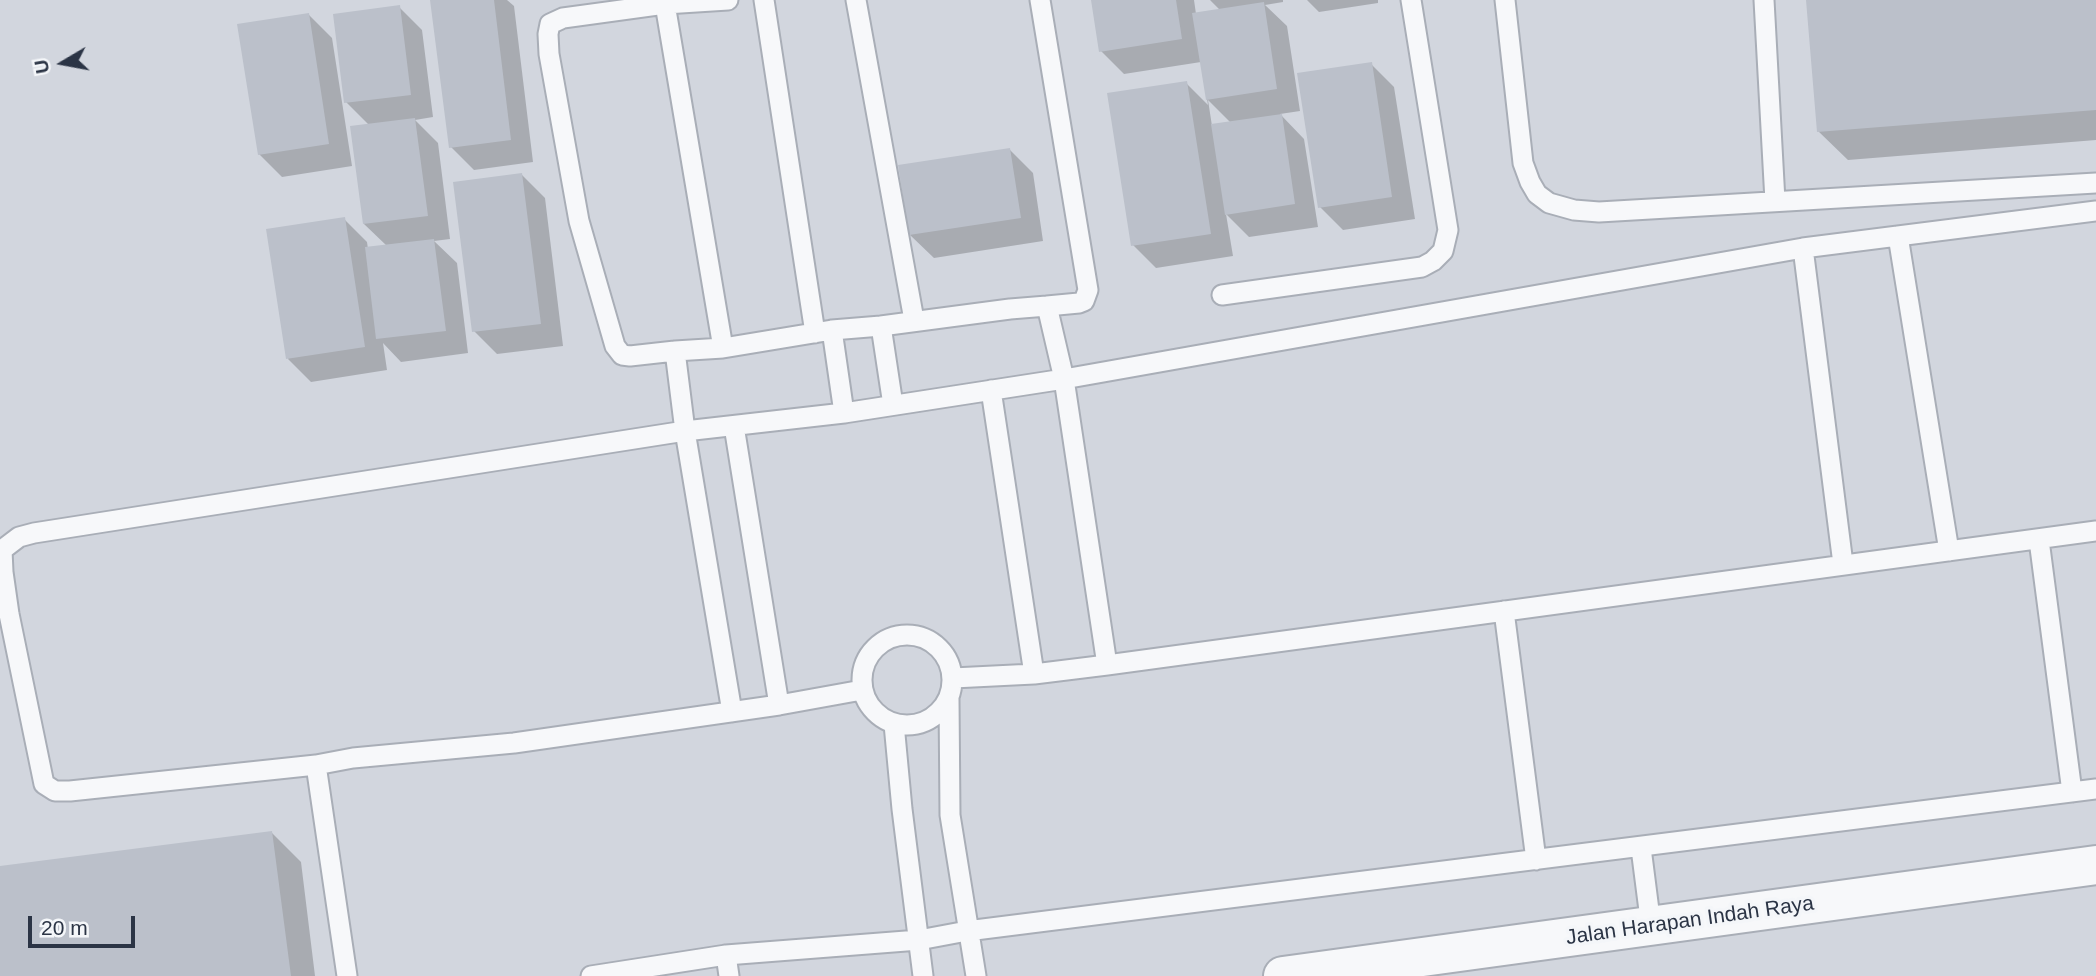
<!DOCTYPE html>
<style>
body{margin:0}
#map{position:relative;width:2096px;height:976px;overflow:hidden;background:#e4e7ec;font-family:Helvetica,sans-serif}
canvas{display:block}
.north{position:absolute;left:28px;top:28px;width:70px;height:70px;-webkit-text-stroke:5px #f4f6f9;paint-order:stroke;rotate:260deg;font-size:19px;font-weight:700;line-height:28px;text-align:center;color:#2b3445}
.north::after{content:'';display:block;margin:auto;width:24px;height:32px;background:#2b3445;clip-path:polygon(50% 0,100% 100%,50% 72%,0 100%)}
.scale{position:absolute;left:28px;top:916px;width:107px;height:32px;box-sizing:border-box;border:4px solid #2b3445;border-top:0;padding-left:9px;font-size:21px;line-height:24px;white-space:nowrap;color:#2b3445;-webkit-text-stroke:5px #f4f6f9;paint-order:stroke}
</style>
<div id="map">
<canvas width="2096" height="976"></canvas>
<div class="north">U</div>
<div class="scale">20 m</div>
</div>
<script>
const context = document.querySelector('canvas').getContext('2d');
context.lineJoin = 'round';
function paint(path, color) { context.fillStyle = color; context.fill(path, 'evenodd'); }
const toPath = rows => new Path2D(rows.map(r => 'M' + r).join(''));
function trace(path, color, width, dash) { context.strokeStyle = color; context.lineWidth = width; context.lineCap = dash ? 'butt' : 'round'; context.setLineDash(dash || []); context.stroke(path); }
function write(font, color, halo, rows, align = 'center') {
  context.font = font + ' Helvetica,sans-serif'; context.lineWidth = 7; context.setLineDash([]); context.textBaseline = 'middle'; context.strokeStyle = halo; context.fillStyle = color; for (const [text, x, y, turn = 0] of rows) {
    context.save(); context.translate(x, y); context.rotate((+turn || 0) * Math.PI / 180); context.textAlign = isNaN(turn) ? turn : align; if (halo) context.strokeText(text, 0, 0); context.fillText(text, 0, 0); context.restore();
  }
}
paint(toPath([
 [0,0,2096,0,2096,976,0,976]
]), '#d2d6de');
paint(toPath([
 [432,0,507,0,514,6,533,162,474,170,451,147],
 [1093,0,1194,0,1196,14,1220,10,1210,0,1283,0,1283,2,1265,5,1287,26,1300,111,1280,114,1304,139,1318,227,1249,237,1226,214,1233,256,1156,268,1133,245,1186,83,1208,105,1201,62,1124,74,1101,51],
 [1208,100,1231,123,1212,126],
 [1307,0,1378,0,1378,3,1319,12],
 [1808,0,2096,0,2096,140,1848,160,1818,131],
 [399,7,422,30,433,117,415,120,438,143,450,239,434,241,457,263,468,353,401,362,383,343,387,370,311,382,288,359,344,219,367,242,368,249,387,246,364,224,369,125,346,102],
 [309,15,332,38,352,166,282,177,259,154],
 [1371,64,1394,87,1415,219,1343,230,1320,207],
 [1010,150,1033,173,1043,241,934,258,910,235],
 [522,175,545,198,563,346,497,354,474,331],
 [272,833,301,862,315,976,0,976,0,867]
]), '#0003');
paint(toPath([
 [430,0,494,0,511,140,449,148],
 [1091,0,1176,0,1182,39,1099,52],
 [1806,0,2096,0,2096,110,1817,132],
 [1264,2,1277,89,1206,100,1192,13],
 [400,5,411,95,344,103,333,14],
 [309,13,329,144,258,155,237,24],
 [1372,62,1392,197,1318,208,1297,73],
 [1187,81,1211,234,1131,246,1107,93],
 [1282,114,1295,204,1225,215,1211,124],
 [415,118,428,216,363,224,350,126],
 [1010,148,1021,218,909,235,898,165],
 [522,173,541,324,472,332,453,182],
 [345,217,365,347,286,359,266,229],
 [434,239,446,331,376,339,365,247],
 [272,831,291,976,0,976,0,866]
]), '#bbc0ca');
const service = toPath([
 [764,0,815,333],
 [856,0,914,320],
 [1040,0,1088,290,1084,301,1079,303,1047,306],
 [1505,0,1523,163,1530,182,1537,194,1549,203,1574,210,1599,212,2096,183],
 [1764,0,1775,201],
 [665,4,723,348],
 [1898,236,1949,551],
 [1803,248,1843,564],
 [1222,295,1422,267,1433,261,1443,251,1448,230,1411,0],
 [881,326,893,405],
 [832,330,844,413],
 [675,351,630,356,622,355,615,346,579,221,549,54,548,34,550,24,563,18,665,4,728,0],
 [991,390,1034,674],
 [734,426,779,705],
 [2039,540,2072,792],
 [1504,611,1536,860],
 '862 680a45 45 0 1 1 90 0a45 45 0 1 1-90 0Z',
 [953,678,1034,674,1107,665,2096,531],
 [949,698,950,815,976,976],
 [732,712,685,431,675,351,723,348,832,330,881,326,1010,309,1047,306,1064,379,1107,665],
 [894,724,902,809,923,976],
 [316,765,70,791,55,791,44,784,9,614,3,572,2,550,19,537,34,533,685,431,844,413,1064,379,1803,248,2096,211],
 [1641,848,1651,926],
 [726,955,729,976],
 [347,976,316,765,353,758,514,743,779,705,862,690],
 [591,976,726,955,919,940,967,931,2096,789]
]);
const tertiary = toPath([
 [1283,976,2096,865]
]);
trace(service, '#a9aeb7', 23);
trace(tertiary, '#a9aeb7', 42);
trace(service, '#f7f8fa', 19);
trace(tertiary, '#f7f8fa', 38);
write('21px', '#2b3445', '#f4f6f9', [
 ["Jalan Harapan Indah Raya",1690,921,-8]
]);
</script>
